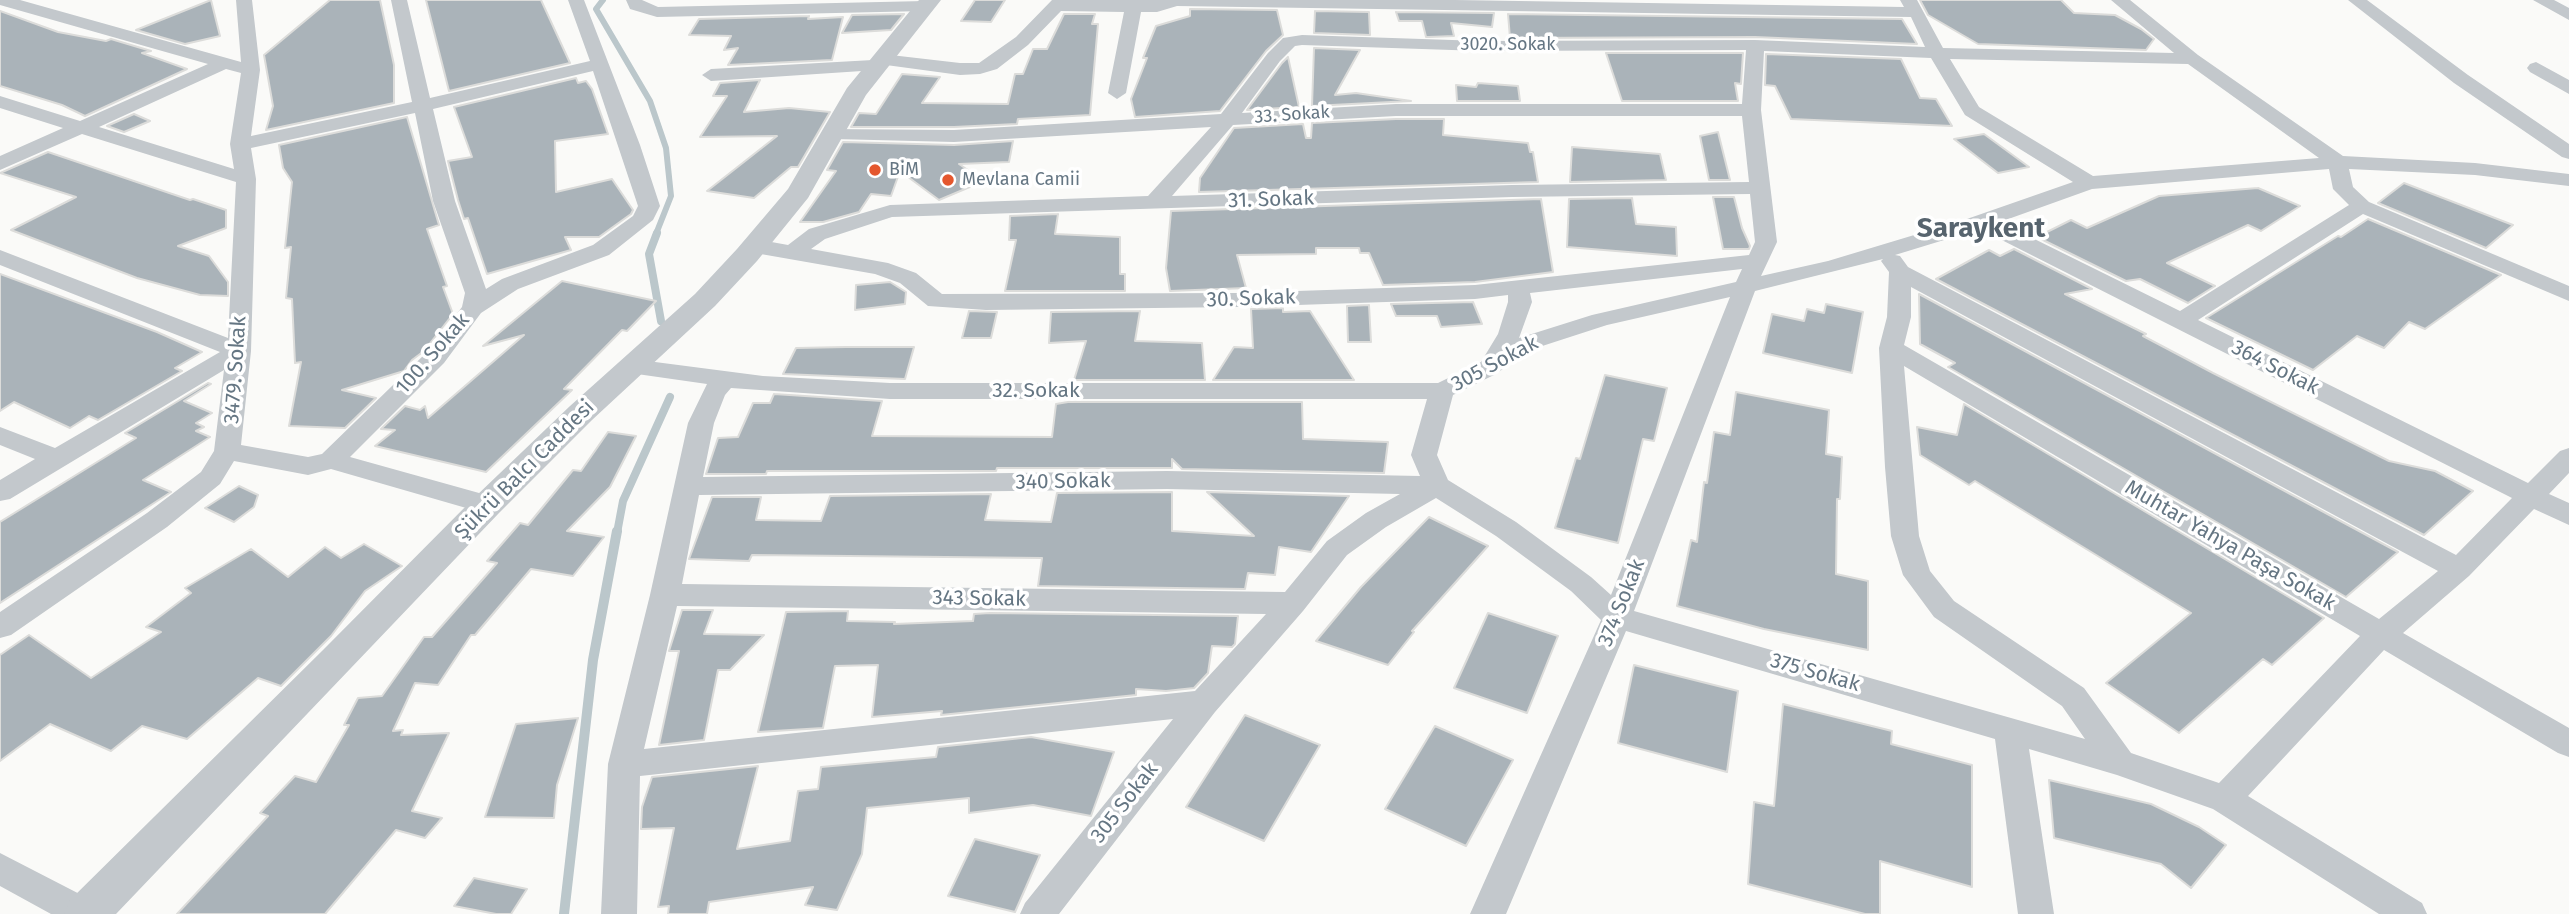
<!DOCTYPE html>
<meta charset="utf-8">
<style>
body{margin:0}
canvas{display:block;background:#fafaf8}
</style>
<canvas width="2569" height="914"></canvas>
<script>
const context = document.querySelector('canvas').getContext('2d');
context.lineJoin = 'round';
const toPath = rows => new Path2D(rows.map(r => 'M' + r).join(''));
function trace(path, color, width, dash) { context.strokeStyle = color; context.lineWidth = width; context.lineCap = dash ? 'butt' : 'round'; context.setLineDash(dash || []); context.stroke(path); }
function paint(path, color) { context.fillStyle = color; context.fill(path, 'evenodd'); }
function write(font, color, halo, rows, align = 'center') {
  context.font = font + ' "Fira Sans",sans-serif'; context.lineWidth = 7; context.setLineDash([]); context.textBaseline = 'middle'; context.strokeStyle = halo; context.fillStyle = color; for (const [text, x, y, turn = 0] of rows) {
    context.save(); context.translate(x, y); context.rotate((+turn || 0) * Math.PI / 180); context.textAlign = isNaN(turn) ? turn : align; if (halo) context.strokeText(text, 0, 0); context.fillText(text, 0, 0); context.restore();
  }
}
trace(toPath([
 [603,0,596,9,650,101,666,148,671,196,656,234]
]), '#bbc7cb', 6);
trace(toPath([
 [657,233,649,254,661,321],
 [617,533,623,501,670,397]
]), '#bbc7cb', 8);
trace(toPath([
 [564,914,593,660,617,531]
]), '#bbc7cb', 10);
const building = toPath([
 [211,0,220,36,185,44,136,30,211,0],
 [330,0,380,0,394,65,394,103,266,130,273,106,264,55,330,0],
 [426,0,541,0,570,63,449,91,426,0],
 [975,0,1005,0,991,22,961,21,975,0],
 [1920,0,2061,0,2074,13,2115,15,2141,29,2154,39,2146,50,1978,44,1928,15,1920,0],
 [1190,9,1277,10,1283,35,1266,51,1220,111,1135,117,1131,99,1147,58,1143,58,1156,26,1190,16,1190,9],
 [0,11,58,32,106,41,111,39,151,51,142,53,187,69,85,116,62,105,0,86,0,11],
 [1315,11,1369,12,1370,35,1314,33,1315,11],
 [1396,12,1494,13,1492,27,1451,23,1454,36,1429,37,1426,37,1422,21,1399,21,1396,12],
 [904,14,891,30,842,33,852,15,904,14],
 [1064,14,1095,14,1092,24,1098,24,1090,115,1018,119,1017,124,954,127,851,127,859,113,876,114,902,74,940,77,922,103,1008,104,1015,74,1023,74,1033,49,1047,49,1064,14],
 [1508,14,1902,19,1917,44,1755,37,1510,38,1508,14],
 [809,16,808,19,843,17,832,60,728,65,738,48,724,50,731,36,689,35,699,19,809,16],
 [1314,48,1360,50,1335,95,1356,93,1411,101,1312,106,1314,48],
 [1606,53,1743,53,1741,84,1735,83,1738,101,1622,101,1606,53],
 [1766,54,1901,59,1920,98,1936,99,1952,126,1791,119,1775,86,1765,85,1766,54],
 [1288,57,1299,107,1247,110,1282,63,1288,57],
 [576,78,578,83,586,81,592,89,608,134,555,141,556,192,612,179,633,210,631,214,599,237,565,237,571,250,487,274,468,218,464,219,458,200,448,161,472,157,454,107,576,78],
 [760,80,744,112,789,108,830,112,798,167,791,167,754,198,707,191,777,136,700,137,727,96,713,96,720,83,760,80],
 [1478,83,1518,86,1520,101,1457,101,1456,85,1476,87,1478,83],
 [134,114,150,121,124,132,107,126,134,114],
 [407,117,439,225,427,229,447,286,443,287,453,314,424,351,412,360,404,371,342,390,376,398,345,428,289,426,301,362,295,363,292,299,286,298,291,247,285,248,292,182,283,168,279,145,407,117],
 [1396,119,1444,119,1443,135,1528,143,1530,152,1533,152,1538,182,1199,192,1200,178,1234,128,1303,124,1306,138,1311,138,1312,123,1396,119],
 [1718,132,1730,180,1709,180,1700,136,1718,132],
 [1984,134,2029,167,1998,173,1954,139,1984,134],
 [1013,141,1009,162,959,164,984,181,939,200,900,171,891,196,871,194,859,212,823,222,800,222,836,171,827,170,843,142,954,145,1013,141],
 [1572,147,1660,154,1666,180,1570,182,1572,147],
 [48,152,190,200,193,199,226,210,226,228,178,246,209,256,228,282,228,296,200,295,137,278,11,230,76,197,0,173,48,152],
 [2404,183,2513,225,2486,248,2378,203,2404,183],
 [2258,188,2300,206,2261,231,2248,225,2167,263,2215,286,2188,303,2140,279,2126,281,2037,237,2071,220,2087,228,2159,196,2258,188],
 [1713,197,1734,197,1742,228,1750,246,1749,249,1723,249,1713,197],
 [1632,198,1636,224,1676,227,1677,256,1567,247,1569,199,1632,198],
 [1541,199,1553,272,1475,282,1383,285,1369,253,1360,253,1359,248,1316,248,1316,254,1237,255,1246,288,1170,291,1166,268,1171,211,1541,199],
 [1058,214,1055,234,1120,237,1120,274,1125,274,1125,291,1005,291,1016,240,1009,240,1010,216,1058,214],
 [2368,219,2501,275,2425,329,2409,322,2384,348,2357,336,2313,370,2206,318,2338,236,2341,237,2368,219],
 [2014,249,2092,289,2065,294,2146,334,2143,336,2213,373,2389,461,2435,471,2473,491,2424,535,1936,279,1989,250,2000,256,2014,249],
 [0,274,157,332,202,352,175,368,182,371,98,420,89,416,70,428,14,402,0,411,0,274],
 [562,281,656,301,627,331,622,330,564,389,572,390,486,472,375,446,395,430,381,429,405,406,420,410,425,406,428,418,524,335,483,346,562,281],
 [890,282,906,292,905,304,855,310,856,285,890,282],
 [1919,294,2398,552,2346,597,1948,367,1955,363,1920,344,1919,294],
 [1473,302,1482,324,1441,327,1437,316,1396,316,1391,304,1473,302],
 [1826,304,1863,312,1852,373,1763,353,1772,314,1804,321,1807,309,1824,313,1826,304],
 [1369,305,1371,342,1348,342,1347,306,1369,305],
 [1283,308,1283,312,1310,311,1354,380,1213,380,1234,347,1253,348,1251,309,1283,308],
 [969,311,997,312,991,338,962,338,969,311],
 [1140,311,1135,341,1202,343,1205,380,1074,380,1086,341,1049,343,1051,312,1140,311],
 [846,347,914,347,905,379,783,374,796,348,846,347],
 [1605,375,1667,388,1654,441,1643,439,1618,543,1555,528,1576,458,1580,459,1605,375],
 [208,383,211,384,184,401,212,413,196,423,204,427,196,431,210,437,143,480,171,492,0,603,0,522,136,438,125,433,208,383],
 [1736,392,1829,410,1826,454,1842,457,1840,499,1837,499,1836,574,1868,581,1868,650,1764,629,1677,606,1691,540,1697,542,1704,482,1707,483,1714,432,1730,435,1736,392],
 [774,394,882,401,872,436,1052,437,1056,404,1068,402,1302,402,1303,439,1388,442,1384,473,1182,469,1172,459,1172,468,997,468,996,471,767,471,766,474,706,474,718,438,738,437,753,403,770,403,774,394],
 [1964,404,2324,618,2272,665,2263,659,2179,733,2106,683,2191,613,1975,481,1969,485,1920,455,1917,427,1957,435,1964,404],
 [608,432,636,436,610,487,567,531,604,537,573,576,531,569,475,635,471,635,438,685,415,683,393,731,403,730,401,735,449,733,412,811,442,818,425,838,396,830,325,914,177,914,268,816,260,813,295,776,316,782,349,725,344,725,358,698,382,696,424,637,432,637,497,563,487,561,520,523,528,525,573,470,581,471,608,432],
 [239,486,258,495,254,507,234,522,205,508,239,486],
 [1172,492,1172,531,1254,536,1207,492,1349,496,1311,552,1279,547,1275,575,1248,573,1245,589,1038,586,1042,558,752,555,749,561,689,559,712,497,761,497,756,520,821,521,830,496,991,494,985,520,1051,522,1057,493,1172,492],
 [1429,517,1488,546,1412,631,1414,632,1388,665,1316,641,1361,587,1429,517],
 [364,544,402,566,365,591,331,636,281,686,258,678,187,739,142,726,111,751,50,724,0,761,0,655,29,635,91,678,161,632,146,627,191,593,185,588,251,549,288,577,325,547,341,558,364,544],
 [682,610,713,610,704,634,764,635,730,670,718,670,704,740,659,745,679,651,669,651,682,610],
 [848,611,847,621,895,622,894,624,973,621,974,614,990,613,1238,616,1235,644,1232,647,1212,646,1208,673,1194,688,1166,691,1136,689,1136,695,941,715,942,711,872,717,878,665,835,666,823,728,758,732,786,612,848,611],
 [1488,613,1558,636,1527,713,1454,688,1488,613],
 [1634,665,1738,691,1727,772,1618,743,1634,665],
 [1783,704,1892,731,1891,744,1972,765,1972,887,1880,861,1880,914,1865,914,1748,884,1754,802,1774,806,1783,704],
 [1245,715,1320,745,1264,841,1186,807,1245,715],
 [578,718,557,785,554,818,485,817,516,724,578,718],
 [1435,726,1513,760,1466,846,1385,809,1435,726],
 [1031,737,1114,752,1091,816,1033,805,969,813,969,798,867,808,862,854,837,910,805,905,813,887,709,902,707,914,668,914,669,906,658,907,674,828,641,829,642,807,652,777,758,766,737,849,790,841,798,791,818,789,821,767,936,757,938,747,1031,737],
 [2049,780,2151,804,2199,827,2226,845,2191,888,2161,864,2054,838,2049,780],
 [975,839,1040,855,1015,912,948,896,975,839],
 [474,878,527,889,511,914,496,914,454,906,474,878]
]);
paint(building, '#aab3b9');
trace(building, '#dcdcda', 2);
paint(toPath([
 [0,0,20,0,241,62,236,0,252,0,260,70,251,136,412,102,391,0,407,0,430,98,590,61,568,0,584,0,640,145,660,206,653,220,609,255,518,289,481,313,444,363,350,457,497,498,501,505,497,512,487,514,331,469,308,475,234,461,220,484,167,527,11,635,0,638,0,612,147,513,201,472,214,451,224,370,10,499,0,501,0,480,35,459,0,445,0,427,55,448,220,352,0,265,0,250,228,338,236,182,82,134,0,170,0,156,63,128,0,108,0,96,80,121,208,64,0,5,0,0],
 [226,69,241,73,230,144,234,169,99,127,226,69],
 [593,71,638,206,633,216,593,245,502,279,486,289,455,201,433,109,593,71],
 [415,113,433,201,465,293,462,307,426,353,322,454,308,457,241,445,251,351,256,179,251,148,415,113],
 [626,0,642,0,658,7,925,1,934,6,925,11,657,17,630,9,626,0],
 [1052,0,1455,0,1904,7,1900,0,1917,0,1943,48,2174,53,2111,0,2130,0,2198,55,2343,156,2475,163,2569,174,2569,186,2475,175,2349,169,2353,187,2369,202,2569,286,2569,301,2363,214,2198,320,2528,483,2560,451,2569,448,2569,473,2549,494,2569,503,2569,525,2534,509,2469,576,2403,633,2569,728,2569,757,2558,753,2384,650,2248,796,2422,903,2427,914,2379,914,2213,809,2117,775,2029,749,2054,914,2018,914,1995,739,1626,631,1506,914,1470,914,1601,620,1571,591,1496,536,1436,498,1386,527,1347,555,1303,611,1215,712,1059,914,1020,914,1025,903,1173,719,640,776,637,914,601,914,608,764,650,595,688,423,707,384,623,372,620,367,623,362,632,359,763,376,890,383,1438,383,1481,362,1498,334,1508,302,1508,295,1475,299,1238,307,986,310,928,306,900,283,875,274,755,253,747,251,744,246,747,241,755,239,788,245,809,229,890,205,1148,196,1211,127,954,142,834,139,827,137,824,133,827,129,954,130,1221,114,1268,53,1283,38,1302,35,1482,41,1755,40,1925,47,1911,17,1177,6,1157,12,1141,12,1126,93,1117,99,1108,93,1124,12,1061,11,1028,45,997,69,980,74,960,75,886,65,877,70,711,81,702,75,711,69,873,60,876,55,882,54,960,63,979,63,1016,37,1052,0],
 [1302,45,1482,51,1746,50,1742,104,1396,104,1242,113,1280,61,1295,46,1302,45],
 [1764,51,1931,58,1965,115,2073,182,1964,220,1828,261,1761,276,1777,242,1761,110,1764,51],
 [1950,59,2188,64,2319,158,2093,176,1979,107,1950,59],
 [1396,116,1742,116,1749,182,1512,185,1172,196,1233,125,1396,116],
 [2329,169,2333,189,2349,205,2180,311,2000,222,2092,189,2329,169],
 [1750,194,1755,242,1749,255,1475,285,1238,293,942,294,916,273,888,263,811,249,825,239,892,217,1512,197,1750,194],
 [1980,229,2512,498,2456,555,1908,267,1900,256,1895,255,1980,229],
 [1883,259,1881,261,1889,272,1887,317,1879,348,1885,467,1891,536,1903,575,1934,617,2062,706,2085,739,1634,611,1755,291,1883,259],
 [1742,269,1736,282,1592,315,1519,338,1532,302,1530,293,1742,269],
 [1911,287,2438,571,2379,619,1904,345,1911,317,1911,287],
 [1730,297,1611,595,1591,577,1516,522,1448,480,1437,455,1453,395,1494,375,1533,349,1607,325,1730,297],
 [1904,366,2360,636,2219,783,2131,753,2084,688,1954,601,1930,571,1919,536,1904,366],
 [731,388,890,399,1427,399,1411,455,1420,476,1167,471,703,477,714,423,725,395,731,388],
 [1167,489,1400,494,1366,513,1327,541,1285,592,682,584,699,495,1167,489],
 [677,606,1266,614,1195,691,644,749,677,606],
 [2348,0,2367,0,2468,75,2569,144,2569,159,2562,157,2454,83,2348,0],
 [2533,0,2554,0,2569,8,2569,20,2533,0],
 [2536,62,2569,80,2569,94,2530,72,2527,68,2530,64,2536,62],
 [0,853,97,903,102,914,51,914,0,886,0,853]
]), '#c3c8cc');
paint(toPath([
 [919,0,941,0,866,95,808,198,757,261,715,306,592,420,499,513,116,914,64,914,70,900,323,650,475,497,570,406,695,294,737,249,788,189,847,88,919,0]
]), '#c3c8cc');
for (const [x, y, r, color] of [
 [875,170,7,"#e4572e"],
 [948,180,7,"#e4572e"]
]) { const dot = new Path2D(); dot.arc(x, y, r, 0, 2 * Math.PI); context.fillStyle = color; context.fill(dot); trace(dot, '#fff', 2.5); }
write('18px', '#657683', '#fff', [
 ["3020. Sokak",1508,45],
 ["33. Sokak",1292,115,-4]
]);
write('18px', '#657683', '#fff', [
 ["BiM",889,170],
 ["Mevlana Camii",962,180]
], 'left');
write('21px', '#657683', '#fff', [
 ["31. Sokak",1271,200,-2],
 ["30. Sokak",1251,299,-2],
 ["100. Sokak",433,354,-49],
 ["305 Sokak",1495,364,-28],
 ["364 Sokak",2275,368,27],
 ["3479. Sokak",236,370,-86],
 ["32. Sokak",1036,391],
 ["Şükrü Balcı Caddesi",525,470,-45],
 ["340 Sokak",1063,482,-1],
 ["Muhtar Yahya Paşa Sokak",2230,546,30],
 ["343 Sokak",979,599,1],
 ["374 Sokak",1622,603,-68],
 ["375 Sokak",1815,673,16],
 ["305 Sokak",1125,803,-52]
]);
write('bold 28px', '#57646e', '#fff', [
 ["Saraykent",1981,229]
]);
</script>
